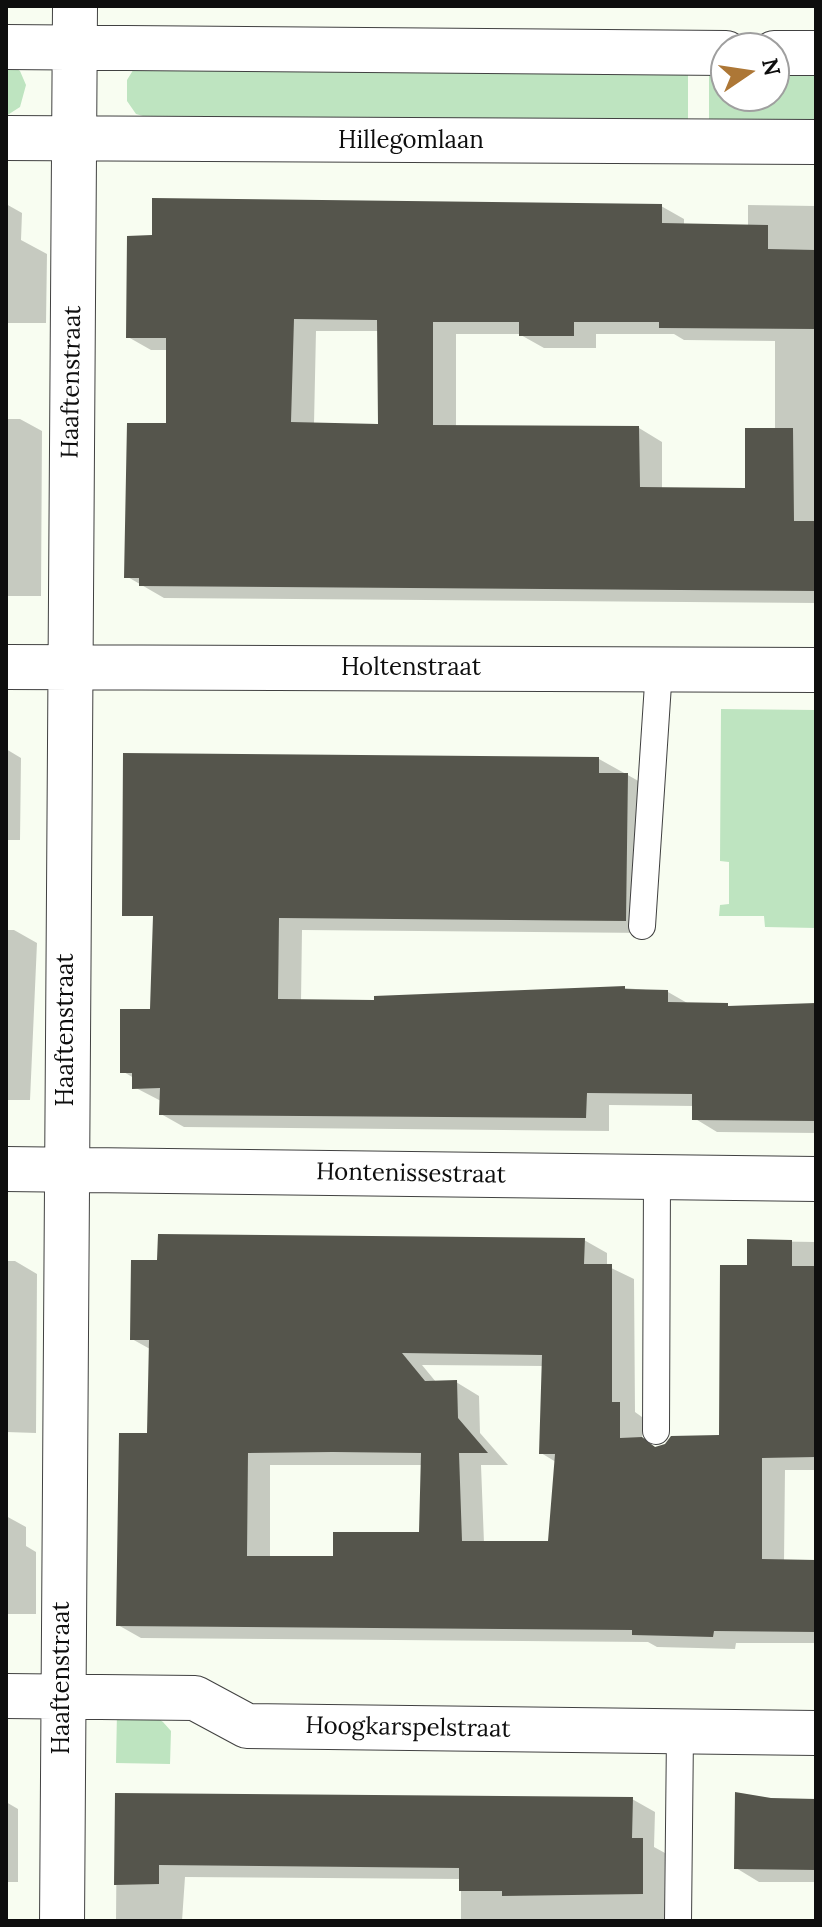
<!DOCTYPE html>
<style>
body{margin:0}
#map{position:relative;width:822px;height:1927px;overflow:hidden;background:#f8fdf1;font-family:Lora,serif}
canvas{display:block}
.frame{position:absolute;inset:0;border:8px solid #0e0e0e;pointer-events:none}
.north{position:absolute;left:710px;top:32px;width:80px;height:80px;box-sizing:border-box;background:#fff;border:2px solid #9f9f9f;border-radius:50%;rotate:77deg;font-size:22px;font-weight:700;line-height:32px;text-align:center;color:#0e0e0e}
.north::after{content:'';display:block;margin:auto;width:28px;height:36px;background:#ad7736;clip-path:polygon(50% 0,100% 100%,50% 72%,0 100%)}
</style>
<div id="map">
<canvas width="822" height="1927"></canvas>
<div class="frame"></div>
<div class="north">N</div>
</div>
<script>
const context = document.querySelector('canvas').getContext('2d');
context.lineJoin = 'round';
function paint(path, color) { context.fillStyle = color; context.fill(path, 'evenodd'); }
const toPath = rows => new Path2D(rows.map(r => 'M' + r).join(''));
function trace(path, color, width, dash) { context.strokeStyle = color; context.lineWidth = width; context.lineCap = dash ? 'butt' : 'round'; context.setLineDash(dash || []); context.stroke(path); }
function write(font, color, halo, rows, align = 'center') {
  context.font = font + ' Lora,serif'; context.lineWidth = 8; context.setLineDash([]); context.textBaseline = 'middle'; context.strokeStyle = halo; context.fillStyle = color; for (const [text, x, y, turn = 0] of rows) {
    context.save(); context.translate(x, y); context.rotate((+turn || 0) * Math.PI / 180); context.textAlign = isNaN(turn) ? turn : align; if (halo) context.strokeText(text, 0, 0); context.fillText(text, 0, 0); context.restore();
  }
}
paint(toPath([
 [6,62,20,71,26,85,20,107,6,116],
 [135,67,688,67,688,123,150,118,136,114,127,101,127,80],
 [709,68,726,68,726,96,774,96,774,68,816,68,816,123,709,122],
 [721,709,816,710,816,928,765,927,764,916,719,916,720,905,729,904,729,862,720,861],
 [117,1712,156,1717,163,1722,171,1731,170,1764,116,1763]
]), '#bee4c0');
paint(toPath([
 [6,204,22,213,21,240,47,254,46,323,6,323],
 [748,205,816,206,816,603,164,598,126,576,168,425,168,350,151,350,128,337,661,206,684,219,684,225,748,227],
 [316,331,379,331,380,426,314,424],
 [456,334,519,334,544,348,596,348,596,334,674,334,684,340,775,341,775,430,747,490,662,489,662,442,639,428,456,427],
 [6,419,20,419,42,431,41,596,6,596],
 [6,749,21,758,20,840,6,840],
 [599,759,651,788,649,933,302,930,301,1002,376,1002,625,988,668,992,689,1004,732,1008,816,1005,816,1133,717,1132,694,1118,694,1106,609,1105,609,1131,184,1127,161,1114,161,1101,134,1087,134,1078,122,1071,152,1011,155,925],
 [6,930,14,930,37,943,30,1100,6,1100],
 [584,1240,607,1253,607,1266,634,1279,635,1412,642,1417,642,1440,657,1448,721,1437,749,1267,749,1241,816,1242,816,1470,785,1470,784,1562,816,1562,816,1643,736,1643,735,1649,698,1648,657,1647,648,1642,141,1638,118,1625,149,1435,150,1349,132,1339],
 [422,1365,544,1366,541,1453,556,1462,549,1543,484,1543,481,1465,508,1465,480,1433,479,1396,456,1382,436,1382],
 [270,1465,423,1465,421,1534,335,1558,270,1558],
 [6,1261,15,1261,37,1274,36,1433,6,1432],
 [6,1516,26,1527,26,1546,36,1552,36,1614,6,1614],
 [117,1795,632,1799,655,1812,654,1847,665,1853,664,1921,461,1921,461,1879,185,1877,182,1921,116,1921],
 [771,1800,816,1801,816,1882,759,1882,736,1868],
 [6,1802,18,1809,18,1882,6,1882]
]), '#0003');
paint(toPath([
 [152,198,662,204,662,223,768,225,768,249,816,250,816,329,659,328,659,322,574,322,574,336,519,336,519,322,433,322,433,425,639,426,640,487,745,488,745,428,793,428,794,521,816,521,816,591,139,586,139,578,124,578,127,423,166,423,166,338,126,338,127,236,152,235],
 [294,319,377,320,378,424,291,422],
 [123,753,599,757,599,773,628,773,626,921,279,918,278,999,374,1000,374,996,625,986,625,989,668,990,668,1002,728,1003,728,1006,816,1003,816,1121,692,1120,692,1094,587,1093,586,1118,159,1115,160,1088,132,1089,132,1073,120,1073,120,1009,150,1009,153,916,122,916],
 [158,1234,585,1238,584,1264,612,1264,612,1402,620,1402,620,1438,642,1437,655,1447,665,1444,671,1436,719,1435,720,1265,747,1265,747,1239,792,1240,792,1266,816,1266,816,1457,762,1458,762,1559,816,1560,816,1632,714,1631,713,1637,674,1636,632,1635,632,1630,116,1626,119,1433,147,1433,149,1340,130,1340,131,1260,157,1260],
 [402,1353,542,1355,539,1454,555,1454,548,1541,462,1541,459,1453,488,1453,458,1418,457,1380,425,1381],
 [333,1452,421,1453,419,1532,333,1532,333,1556,247,1556,248,1453],
 [735,1792,771,1798,816,1799,816,1870,734,1869],
 [115,1793,633,1797,632,1838,643,1838,643,1894,502,1896,502,1891,459,1891,459,1868,159,1865,159,1884,114,1885]
]), '#55554c');
const service = toPath([
 [642,926,659,669],
 [656,1431,657,1177],
 [678,1921,680,1733]
]);
const minor = toPath([
 [6,47,726,53],
 [774,53,816,53],
 [6,138,816,142],
 [6,667,816,670],
 [6,1169,816,1179],
 [6,1696,195,1698,247,1726,816,1733],
 [62,1921,75,6]
]);
trace(service, '#414141', 28);
trace(minor, '#414141', 46);
trace(service, '#fff', 26);
trace(minor, '#fff', 44);
write('24px', '#0e0e0e', '#fff', [
 ["Hillegomlaan",411,141],
 ["Haaftenstraat",72,382,-89],
 ["Holtenstraat",411,668],
 ["Haaftenstraat",66,1030,-90],
 ["Hontenissestraat",411,1174,1],
 ["Haaftenstraat",62,1678,-90],
 ["Hoogkarspelstraat",408,1728,1]
]);
</script>
